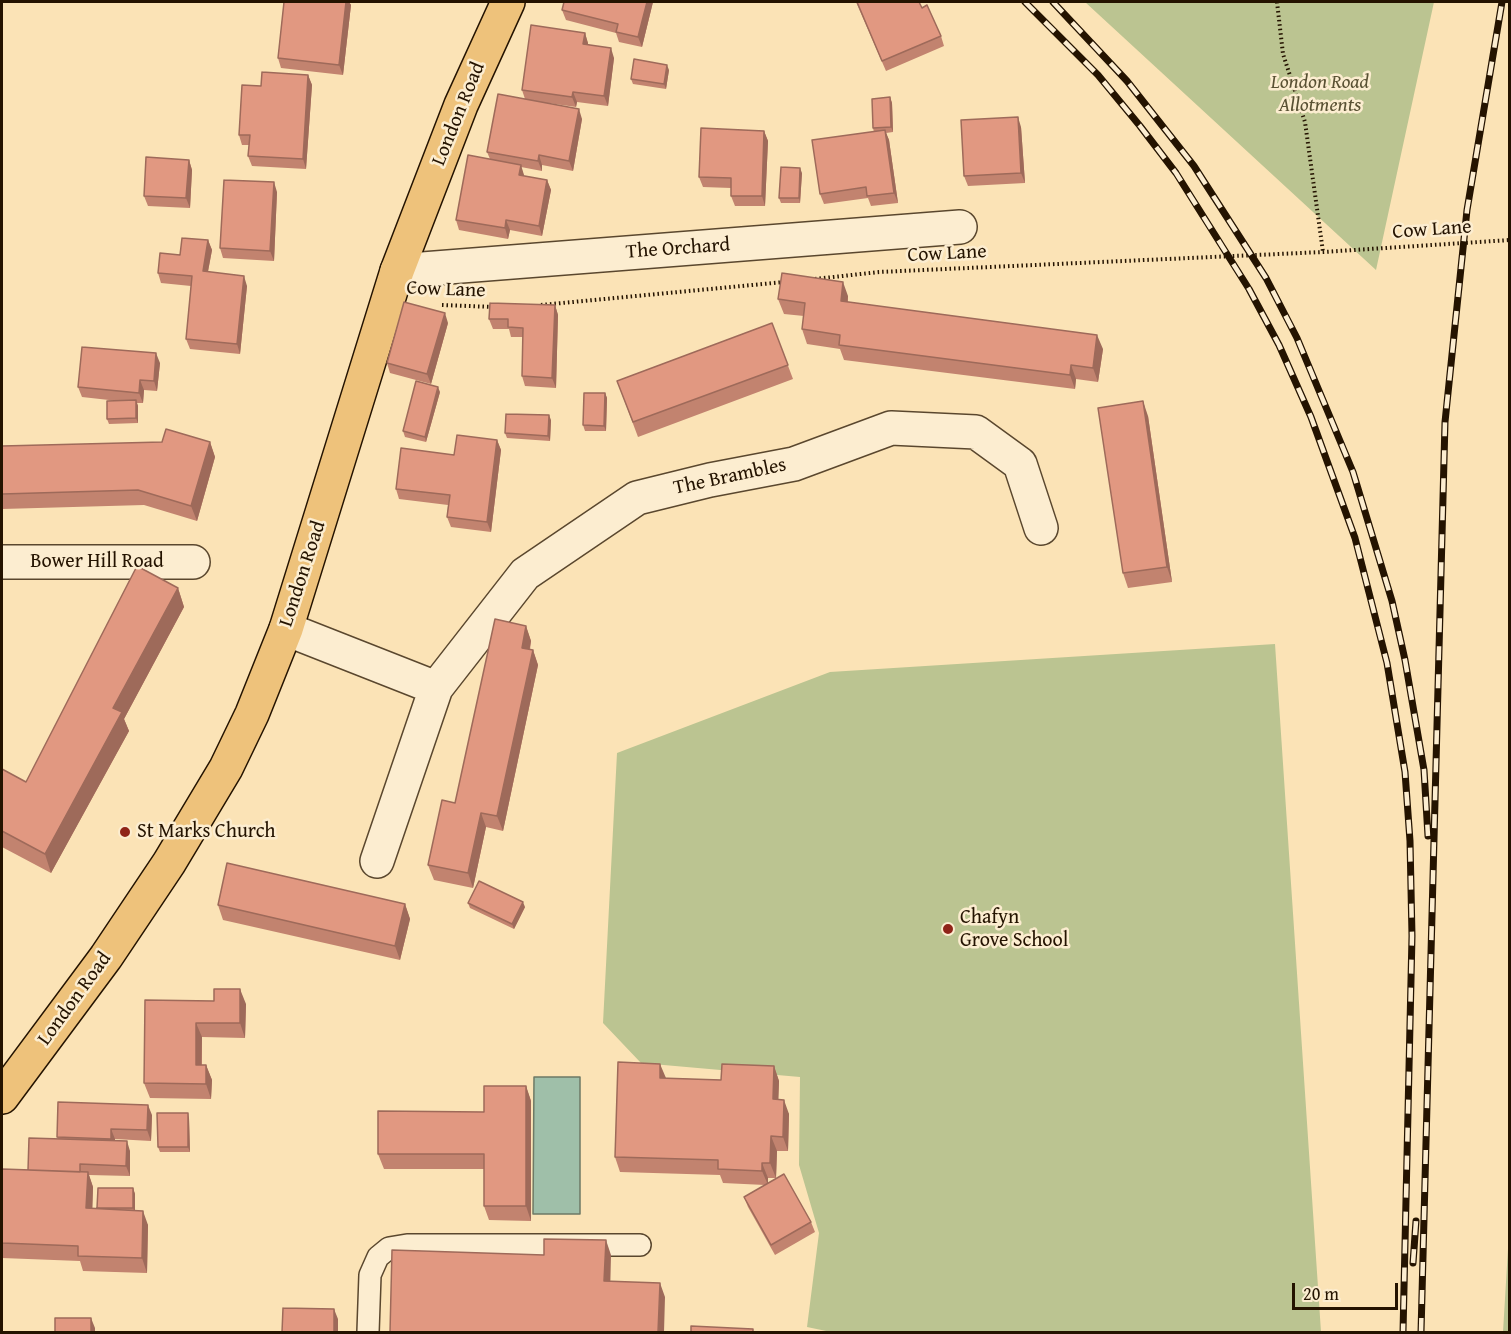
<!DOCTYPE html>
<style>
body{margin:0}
#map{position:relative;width:1511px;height:1334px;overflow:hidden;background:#fbe3b6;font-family:"Gentium Book Plus",serif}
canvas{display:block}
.frame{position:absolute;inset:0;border:3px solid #241300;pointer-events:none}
.scale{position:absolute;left:1292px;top:1283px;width:106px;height:27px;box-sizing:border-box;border:3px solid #241300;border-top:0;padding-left:8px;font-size:18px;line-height:21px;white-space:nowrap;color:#241300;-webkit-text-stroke:4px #fcedd0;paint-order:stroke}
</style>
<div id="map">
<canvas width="1511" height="1334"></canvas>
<div class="frame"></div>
<div class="scale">20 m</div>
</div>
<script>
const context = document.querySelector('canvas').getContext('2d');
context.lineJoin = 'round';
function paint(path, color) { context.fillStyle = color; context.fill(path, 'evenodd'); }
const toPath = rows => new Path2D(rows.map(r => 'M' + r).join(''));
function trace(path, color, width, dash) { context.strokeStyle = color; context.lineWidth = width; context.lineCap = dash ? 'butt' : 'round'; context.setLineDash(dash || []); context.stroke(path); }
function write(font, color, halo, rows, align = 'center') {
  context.font = font + ' "Gentium Book Plus",serif'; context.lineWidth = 5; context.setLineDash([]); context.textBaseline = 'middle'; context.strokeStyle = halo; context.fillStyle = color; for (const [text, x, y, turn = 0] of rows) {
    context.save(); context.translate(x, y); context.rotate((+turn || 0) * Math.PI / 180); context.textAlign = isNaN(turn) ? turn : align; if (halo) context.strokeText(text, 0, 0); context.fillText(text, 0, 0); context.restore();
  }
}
paint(toPath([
 [1085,2,1434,2,1376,270],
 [1275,644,1321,1332,831,1332,807,1327,819,1233,799,1165,800,1077,641,1063,603,1023,617,753,830,672],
 [1509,1232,1509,1332,1503,1332]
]), '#bbc491');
const water = toPath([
 [534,1077,580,1077,580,1214,533,1214,534,1077]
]);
paint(water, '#9fbfa9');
trace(water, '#6e7a65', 1.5);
const service = toPath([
 [368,1332,370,1275,378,1257,389,1248,407,1245,640,1245]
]);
const minor = toPath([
 [397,271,960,227],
 [2,562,193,562],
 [286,629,436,688],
 [377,861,436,688,525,574,637,498,710,480,794,464,891,428,976,432,1020,464,1041,528]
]);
const trunk = toPath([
 [2,1097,106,957,169,863,226,768,252,714,286,629,397,271,461,105,508,2]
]);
trace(service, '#5a472e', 24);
trace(minor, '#5a472e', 36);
trace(trunk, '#241300', 36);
trace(toPath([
 [1277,2,1283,54,1305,122,1323,252],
 [815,279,879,272,1323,252,1510,240],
 [442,305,494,307],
 [541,305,784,282]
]), '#241300', 4, [1.5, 3]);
trace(service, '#fcedd0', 21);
trace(minor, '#fcedd0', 33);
trace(trunk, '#eec27b', 33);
const rail = toPath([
 [1025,2,1098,75,1140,126,1176,173,1249,289,1279,345,1311,417,1355,538,1387,663,1405,772,1410,841,1412,936,1403,1332],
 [1053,2,1127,81,1194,166,1266,278,1297,338,1353,472,1392,601,1405,660,1424,770,1428,836],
 [1413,1263,1416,1221],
 [1421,1332,1445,422,1467,210,1502,2]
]);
trace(rail, '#241300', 7);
trace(rail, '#fcedd0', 4.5, [14]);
paint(toPath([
 [284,2,349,2,351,5,343,75,281,68,278,58],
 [653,2,642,47,619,42,616,33,566,20,562,10],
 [856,2,922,8,941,36,944,46,886,71],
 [585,33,588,44,614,58,608,106,577,102,576,107,548,103,582,119,573,171,542,165,542,171,521,167,524,176,547,180,551,190,542,236,510,230,508,239,459,230,456,220,490,159,487,152,525,99,522,90],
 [669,70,666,89,633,84,631,79],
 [308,75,312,85,306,169,252,166,248,156,249,145,242,145,239,135,261,86],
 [890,97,892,103,893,132,886,133,889,140,898,203,871,206,868,198,824,204,820,194,874,132,873,128],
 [1021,127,1025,183,968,186,964,176],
 [764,131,768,141,765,206,735,206,731,196,731,188,703,187,699,177],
 [189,160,192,170,190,208,148,206,144,196],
 [802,173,800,203,781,203,779,198],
 [277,192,274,261,223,258,220,248],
 [208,240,212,250,208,272,247,286,240,354,190,349,186,339,191,286,161,283,158,273,180,255],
 [848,296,848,302,1103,349,1098,382,1076,379,1075,389,844,360,840,349,807,344,802,329,804,316,784,314,778,299],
 [555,305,558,315,556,388,525,386,522,376,523,337,511,337,509,329,493,329,489,319],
 [448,323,431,384,390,373,387,363],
 [772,323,793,379,638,437,617,381],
 [160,363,157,391,144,390,143,403,137,403,138,406,138,423,109,424,107,419,118,401,82,397,78,387],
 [440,392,426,442,405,437,403,431],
 [605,393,607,398,606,431,585,431,583,425],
 [1148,416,1172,582,1128,588,1123,573],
 [551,420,550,441,507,438,505,433],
 [497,440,501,450,491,532,451,527,447,517,448,505,399,499,396,489,454,455],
 [210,442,215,457,197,521,144,505,2,509,2,446],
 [178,588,184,607,124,719,129,731,51,873,2,847,2,769,26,782],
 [526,626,531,641,530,650,533,650,538,665,503,831,486,827,473,888,434,880,428,865,455,803],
 [468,903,525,907,514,929,470,908],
 [405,904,410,919,400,960,223,920,218,905],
 [214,1001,246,1004,245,1038,202,1037,202,1065,206,1065,212,1080,211,1099,150,1098,144,1083],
 [774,1066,779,1081,778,1099,789,1114,788,1151,777,1151,776,1178,768,1178,768,1183,811,1222,815,1232,775,1255,748,1207,744,1197,765,1185,723,1183,720,1175,620,1172,615,1157,665,1078,721,1080],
 [526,1086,531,1101,531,1221,489,1220,484,1206,484,1169,384,1169,378,1154,484,1112],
 [152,1115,151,1141,115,1139,115,1141,130,1151,130,1176,89,1175,93,1187,92,1208,98,1209,97,1208,133,1188,135,1194,135,1210,148,1225,147,1273,83,1271,80,1261,2,1258,2,1169,28,1170,58,1139,57,1137],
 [189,1118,190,1152,160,1152,158,1147]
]), '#c2836f');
paint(toPath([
 [346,2,349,2,351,5,343,75,339,65],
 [647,2,653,2,642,47,638,37],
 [585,33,588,43,587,54,583,44],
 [611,48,614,58,608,106,604,96],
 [667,65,669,70,666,89,664,84],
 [308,75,312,85,306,169,303,159],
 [573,92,577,102,576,107,572,97],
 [890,97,892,103,893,132,891,127],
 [579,109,582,119,573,171,569,161],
 [1018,117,1021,127,1025,183,1021,173],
 [885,130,889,140,898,203,894,193],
 [764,131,768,141,765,206,762,196],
 [539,155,542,165,542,171,538,161],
 [189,160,192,170,190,208,186,198],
 [521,165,524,175,522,185,519,175],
 [800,168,802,173,800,203,799,198],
 [547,180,551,190,542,236,539,226],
 [274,182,277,192,274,261,270,251],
 [506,220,510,230,508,239,505,228],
 [208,240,212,250,206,281,203,271],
 [244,276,247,286,240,354,237,344],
 [843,282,848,296,846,316,841,301],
 [555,305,558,315,556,388,552,378],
 [445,313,448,323,431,384,427,374],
 [1097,335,1103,349,1098,382,1093,368],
 [156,353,160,363,157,391,154,381],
 [1071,365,1076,379,1075,389,1070,375],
 [140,380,144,390,143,403,139,393],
 [438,387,440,392,426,442,425,437],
 [605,393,607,398,606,431,604,426],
 [136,400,138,406,138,423,136,418],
 [1143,401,1148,416,1172,582,1167,567],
 [549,415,551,420,550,441,548,436],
 [497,440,501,450,491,532,487,522],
 [210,442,215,457,197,521,191,506],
 [178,588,184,607,124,719,129,731,51,873,45,854,113,708],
 [526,626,531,641,527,663,522,648],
 [533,650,538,665,503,831,497,816],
 [481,813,486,827,473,888,468,873],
 [523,902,525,907,514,929,512,924],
 [405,904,410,919,400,960,395,946],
 [240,989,246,1004,245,1038,240,1023],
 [196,1023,202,1037,201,1080,196,1065],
 [660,1064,666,1078,660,1078],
 [206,1065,212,1080,211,1099,206,1084],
 [774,1066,779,1081,778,1114,773,1099],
 [526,1086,531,1101,531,1221,526,1206],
 [784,1100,789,1114,788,1151,783,1137],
 [148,1105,152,1115,151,1141,147,1130],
 [188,1113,189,1118,190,1152,188,1147],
 [111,1129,115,1139,115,1149,111,1139],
 [771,1136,777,1151,776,1178,770,1163],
 [127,1141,130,1151,130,1176,126,1166],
 [762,1163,768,1178,768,1185,762,1171],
 [88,1172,93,1187,92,1223,86,1208],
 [133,1188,135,1194,135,1213,133,1208],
 [143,1211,148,1225,147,1273,142,1258],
 [606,1240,611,1255,610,1296,604,1281],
 [660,1283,665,1297,664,1332,658,1332],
 [334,1309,338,1319,338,1332,334,1332],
 [91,1318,95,1328,95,1332,91,1332]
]), '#9e6a5a');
const building = toPath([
 [284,2,346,2,339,65,278,58,284,2],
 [564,2,647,2,638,37,616,32,618,24,562,10,564,2],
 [857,2,919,2,922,8,927,5,941,36,882,61,857,2],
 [531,25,585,33,583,44,611,48,604,96,573,92,572,97,522,90,531,25],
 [634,59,667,65,664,84,631,79,634,59],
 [262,72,308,75,303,159,248,156,250,135,239,135,242,85,261,86,262,72],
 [498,94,579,109,569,161,539,155,538,161,487,152,498,94],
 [890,97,891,127,873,128,872,99,890,97],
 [1018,117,1021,173,964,176,961,120,1018,117],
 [701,128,764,131,762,196,731,196,731,178,699,177,701,128],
 [885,130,894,193,867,196,866,187,820,194,812,140,885,130],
 [468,155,521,165,519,175,547,180,539,226,506,220,505,228,456,220,468,155],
 [146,157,189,160,186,198,144,196,146,157],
 [781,167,800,168,799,198,779,198,781,167],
 [224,180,274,182,270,251,220,248,224,180],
 [182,238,208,240,203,271,244,276,237,344,186,339,192,276,158,273,160,253,180,255,182,238],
 [782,273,843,282,841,301,1097,335,1093,368,1071,365,1070,375,839,345,840,335,802,329,805,303,778,299,782,273],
 [404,302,445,313,427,374,387,363,404,302],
 [490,303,555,305,552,378,522,376,523,328,508,327,508,319,489,319,490,303],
 [772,323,788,365,633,422,617,381,772,323],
 [82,347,156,353,154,381,140,380,139,393,78,387,82,347],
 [416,381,438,387,425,437,403,431,416,381],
 [584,393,605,393,604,426,583,425,584,393],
 [136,400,136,418,107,419,107,401,136,400],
 [1143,401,1167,567,1123,573,1098,408,1143,401],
 [506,414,549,415,548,436,505,433,506,414],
 [166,429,210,442,191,506,138,490,2,494,2,446,162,442,166,429],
 [457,435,497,440,487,522,447,517,450,495,396,489,401,448,454,455,457,435],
 [137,566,178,588,113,708,122,712,45,854,2,831,2,769,26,782,137,566],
 [495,619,526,626,522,648,533,650,497,816,481,813,468,873,428,865,442,800,455,803,495,619],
 [227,863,405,904,395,946,218,905,227,863],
 [479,881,523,902,512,924,468,903,479,881],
 [214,989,240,989,240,1023,196,1023,196,1065,206,1065,206,1084,144,1083,145,1000,214,1001,214,989],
 [618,1062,660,1064,660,1078,721,1080,722,1064,774,1066,773,1099,784,1100,783,1137,771,1136,770,1163,762,1163,762,1171,718,1169,718,1160,615,1157,618,1062],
 [484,1086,526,1086,526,1206,484,1206,484,1154,378,1154,378,1111,484,1112,484,1086],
 [58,1102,148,1105,147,1130,111,1129,111,1139,57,1137,58,1102],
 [157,1113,188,1113,188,1147,158,1147,157,1113],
 [29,1138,127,1141,126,1166,80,1164,80,1172,28,1170,29,1138],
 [2,1169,88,1172,86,1208,143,1211,142,1258,78,1256,78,1246,2,1243,2,1169],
 [784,1174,811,1222,771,1245,744,1197,784,1174],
 [98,1188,133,1188,133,1208,97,1208,98,1188],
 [544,1239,606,1240,604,1281,660,1283,658,1332,390,1332,392,1250,544,1255,544,1239],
 [283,1308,334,1309,334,1332,282,1332,283,1308],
 [55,1318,91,1318,91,1332,55,1332,55,1318],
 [691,1326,753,1329,753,1332,691,1332,691,1326]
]);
paint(building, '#e19881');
trace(building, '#9e6a5a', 1.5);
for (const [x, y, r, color] of [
 [125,832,6,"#8f2418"],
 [948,929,6,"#8f2418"]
]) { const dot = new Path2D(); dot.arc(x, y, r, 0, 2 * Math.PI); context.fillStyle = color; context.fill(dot); trace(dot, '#fcedd0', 2); }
write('italic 20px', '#595133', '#fcedd0', [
 ["London Road",1320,83],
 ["Allotments",1320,106]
]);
write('20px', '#241300', '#fcedd0', [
 ["London Road",459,114,-68],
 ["Cow Lane",1432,230,-4],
 ["The Orchard",678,249,-4],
 ["Cow Lane",947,254,-3],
 ["Cow Lane",446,290,2],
 ["The Brambles",730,477,-12],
 ["Bower Hill Road",97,562],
 ["London Road",303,574,-72],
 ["London Road",75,999,-54]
]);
write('20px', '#241300', '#fcedd0', [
 ["St Marks Church",137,832],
 ["Chafyn",960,918],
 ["Grove School",960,941]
], 'left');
</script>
